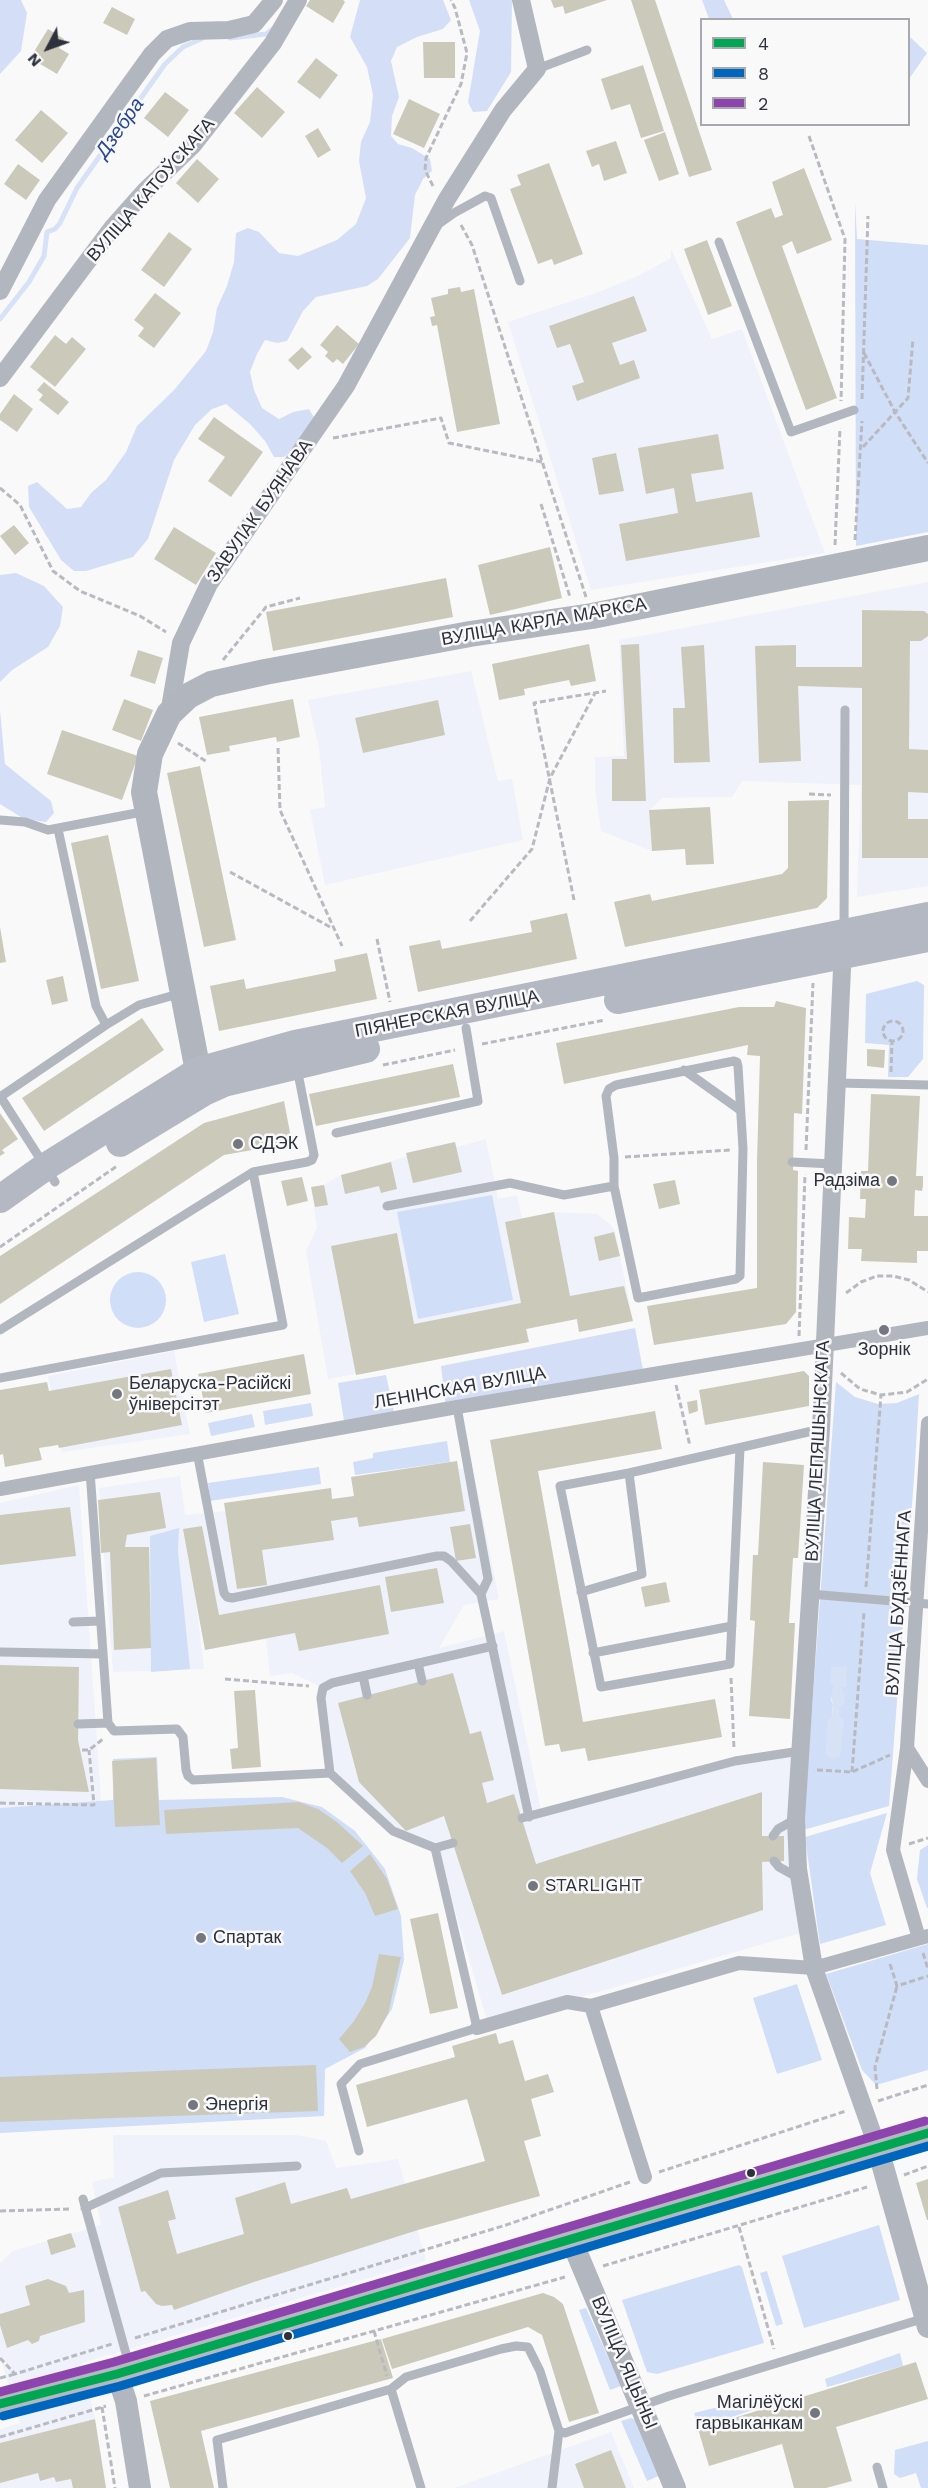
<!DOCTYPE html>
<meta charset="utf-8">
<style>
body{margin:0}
#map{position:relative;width:928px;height:2488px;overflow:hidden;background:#f9f9f9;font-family:"Work Sans",sans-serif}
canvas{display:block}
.legend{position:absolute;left:700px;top:18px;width:210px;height:108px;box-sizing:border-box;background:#f9f9f9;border:2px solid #a7a9ae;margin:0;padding:8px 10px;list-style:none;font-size:18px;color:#2c313d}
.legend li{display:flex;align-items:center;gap:12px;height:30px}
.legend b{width:30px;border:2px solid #a7a9ae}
.north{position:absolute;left:18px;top:18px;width:60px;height:60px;-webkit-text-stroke:4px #f9f9f9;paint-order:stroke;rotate:229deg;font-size:16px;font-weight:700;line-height:24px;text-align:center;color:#2c313d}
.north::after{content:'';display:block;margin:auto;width:21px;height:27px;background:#2c313d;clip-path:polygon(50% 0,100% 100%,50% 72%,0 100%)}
</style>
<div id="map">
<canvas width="928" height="2488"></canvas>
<ul class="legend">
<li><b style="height:8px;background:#00a651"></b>4</li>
<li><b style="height:8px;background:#0065bd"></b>8</li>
<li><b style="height:8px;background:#8e44ad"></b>2</li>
</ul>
<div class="north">N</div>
</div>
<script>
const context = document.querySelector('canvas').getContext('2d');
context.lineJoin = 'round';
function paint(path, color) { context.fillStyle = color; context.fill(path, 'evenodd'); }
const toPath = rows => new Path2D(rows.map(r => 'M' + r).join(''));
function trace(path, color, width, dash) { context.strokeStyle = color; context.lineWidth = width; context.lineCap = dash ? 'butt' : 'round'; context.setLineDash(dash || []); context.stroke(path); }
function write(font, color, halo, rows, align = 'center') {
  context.font = font + ' "Work Sans",sans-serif'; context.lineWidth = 5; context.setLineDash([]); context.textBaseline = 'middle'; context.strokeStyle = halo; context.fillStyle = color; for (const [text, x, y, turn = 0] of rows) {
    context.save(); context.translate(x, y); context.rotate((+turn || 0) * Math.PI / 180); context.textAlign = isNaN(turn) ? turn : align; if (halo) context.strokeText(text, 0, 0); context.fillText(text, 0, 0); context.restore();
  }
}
paint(toPath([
 [671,249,712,339,742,329,825,553,591,590,508,322,596,293,640,275,671,258],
 [928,582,928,886,857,897,861,785,742,781,732,797,662,798,649,811,652,851,601,831,595,788,595,757,624,756,619,640],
 [471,671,498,781,512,779,523,840,325,885,310,810,325,807,319,748,308,700],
 [486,1139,498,1199,517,1195,522,1218,554,1212,597,1214,610,1224,615,1231,633,1321,579,1332,576,1319,527,1329,529,1342,328,1379,306,1251,317,1228,311,1187,324,1185,341,1175,406,1157,406,1153,455,1142,457,1147],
 [174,1351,190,1434,62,1452,48,1376],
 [457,1461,459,1469,473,1468,499,1599,464,1605,439,1648,504,1631,541,1810,735,1761,800,1751,796,1819,818,1928,488,2024,438,1852,410,1843,330,1773,323,1688,292,1673,270,1676,266,1639,205,1650,196,1602,204,1669,113,1672,99,1488,180,1476,185,1515,225,1511,331,1488,332,1499,354,1496,351,1477],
 [79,1485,102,1813,0,1811,0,1503],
 [113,2135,297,2135,326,2141,336,2168,398,2159,426,2261,82,2363,95,2419,106,2488,0,2488,0,2429,20,2423,0,2356,0,2263,13,2251,101,2225,92,2182,114,2177],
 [611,2432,634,2488,454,2488]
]), '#eff2fb');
paint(toPath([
 [855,201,857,239,928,245,928,532,856,546],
 [917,981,924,985,923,1059,908,1077,888,1077,889,1045,865,1043,866,994],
 [492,1195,513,1300,418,1319,397,1212],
 [225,1254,239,1314,204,1322,191,1262],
 '110 1300a28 28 0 1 1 56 0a28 28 0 1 1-56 0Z',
 [836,1382,855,1397,878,1404,897,1403,919,1394,914,1479,889,1806,803,1830],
 [846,1667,846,1686,841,1687,838,1716,844,1721,832,1716,833,1704,831,1700,835,1684,831,1684],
 [311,1403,313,1416,265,1425,263,1411],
 [252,1414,255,1427,211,1436,208,1423],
 [447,1441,450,1462,355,1475,353,1462,373,1458,373,1453],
 [319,1467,321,1484,210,1501,208,1483],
 [179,1528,178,1551,190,1669,151,1672,150,1536],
 [157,1757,159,1800,282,1797,322,1807,355,1831,385,1869,401,1916,404,1960,392,2009,365,2048,325,2069,324,2116,0,2133,0,1808,113,1800,113,1759],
 [887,1813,870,1873,886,1925,820,1944,805,1837],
 [928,1845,928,1908,927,1908,917,1879,920,1850],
 [928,1944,928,2070,876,2085,862,2070,826,1974],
 [797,1984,822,2060,777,2074,753,1998],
 [879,2225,900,2300,804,2328,782,2256],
 [739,2265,742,2267,764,2343,657,2374,647,2372,622,2300],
 [767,2271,783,2324,776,2326,760,2273],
 [586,2308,621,2386,610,2390,579,2310],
 [900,2353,903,2366,827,2387,825,2379],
 [771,2394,773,2403,700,2428,694,2413],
 [631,2418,636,2420,661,2475,647,2481,621,2421],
 [928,2441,928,2488,921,2488,916,2473,900,2478,894,2474,895,2450]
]), '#d1def8');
paint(toPath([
 [0,0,21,0,27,13,21,51,0,74],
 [360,0,443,0,451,20,443,29,417,37,397,47,391,61,399,97,392,116,391,136,398,144,412,148,430,159,432,171,423,179,415,195,410,238,378,279,367,286,316,297,303,311,287,341,277,343,265,340,257,354,250,372,254,390,262,408,279,419,293,412,309,409,315,419,295,448,284,457,274,457,265,441,250,424,226,404,212,409,195,425,174,460,148,539,133,557,86,571,74,571,61,560,29,507,28,486,37,482,67,509,81,507,91,493,106,480,126,452,137,426,174,390,206,351,213,332,217,308,227,286,234,262,236,233,248,228,259,232,279,253,298,256,337,240,356,224,366,198,359,161,361,142,370,122,373,95,367,67,350,37],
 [469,0,512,0,511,72,487,111,473,112,468,102,480,31],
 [702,0,724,0,733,19,709,19],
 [909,36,927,53,909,79],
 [16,573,44,586,63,607,60,626,48,647,12,670,0,682,0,575],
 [0,710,5,764,51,801,54,813,46,822,24,819,0,804],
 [635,1328,643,1370,445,1402,441,1366],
 [386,1375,394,1412,344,1421,338,1383]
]), '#d4dff7');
paint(toPath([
 [831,1667,847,1667,846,1687,841,1687,845,1695,844,1704,839,1709,838,1715,844,1721,840,1756,832,1759,825,1754,828,1720,832,1716,833,1704,831,1696,834,1685,830,1684]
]), '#d8e2f6');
trace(toPath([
 [230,38,266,34,273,29],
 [0,319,29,282,44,256,47,232,55,229,60,223,77,188,165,64,183,47,203,38]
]), '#d8e2f6', 5);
paint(toPath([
 [310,0,343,0,345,2,333,23,306,6],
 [551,0,607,0,565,14,563,6,554,8],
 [631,0,655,0,712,170,689,177],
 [112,7,135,19,127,35,103,23],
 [48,29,64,39,59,48,69,54,57,74,30,58],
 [423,42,455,42,455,78,424,78],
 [316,58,338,75,320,99,297,82],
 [643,65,664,131,641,138,630,104,611,110,601,79],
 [257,87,285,112,262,138,234,113],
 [165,92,189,110,168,137,144,118],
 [409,99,440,114,424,148,393,134],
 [41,110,68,133,42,163,15,140],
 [318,128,331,150,318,158,305,136],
 [665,132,679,174,659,181,644,140],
 [616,141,627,173,604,181,599,164,592,167,586,151],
 [197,159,219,179,198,203,176,183],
 [549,163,583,254,554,265,552,259,538,264,510,189,521,185,517,175],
 [18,164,40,180,26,200,4,184],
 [804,168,832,240,797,254,792,241,782,246,837,398,806,410,736,222,771,208,775,218,783,215,772,182],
 [169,232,192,249,164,287,141,270],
 [707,240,732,306,708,315,684,249],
 [460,287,461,292,474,289,500,424,457,432,437,325,432,326,430,317,435,316,431,298,448,294,448,289],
 [155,293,181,313,154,348,138,336,144,328,134,320],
 [634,296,647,331,612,343,620,365,634,360,640,378,577,401,572,386,584,382,570,344,557,348,549,326],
 [337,325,359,344,343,364,337,359,333,363,325,356,328,352,320,345],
 [55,335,66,344,72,337,86,349,55,387,30,367],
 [302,347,312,357,298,370,288,360],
 [44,382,69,402,58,415,39,400,43,395,37,390],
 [14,394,33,409,17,432,0,420,0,414],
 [214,417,263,452,231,497,208,481,225,457,198,439],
 [718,434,724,469,691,474,696,502,752,492,760,537,626,561,619,524,678,513,674,488,646,494,638,448],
 [616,453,624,491,599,495,592,458],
 [14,525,29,543,15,555,0,536],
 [174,527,216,553,196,585,154,559],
 [550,547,562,598,490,615,478,565],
 [446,578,453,617,273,651,266,612],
 [862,610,924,611,928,614,928,636,921,641,910,641,909,749,928,750,928,793,908,792,908,819,928,819,928,858,862,858,862,688,798,686,801,761,759,763,755,646,796,645,796,667,862,667],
 [589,644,596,681,571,686,569,680,524,689,525,695,499,700,492,664],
 [639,644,646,801,612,801,612,759,627,759,621,645],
 [704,645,710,762,674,763,673,708,685,708,681,647],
 [138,650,163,658,155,684,130,676],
 [124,699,153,710,141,741,112,730],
 [293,699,300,737,277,742,276,737,229,746,230,751,207,755,199,717],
 [438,700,445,735,363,753,355,718],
 [62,730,138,756,122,800,47,774],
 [200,766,236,940,204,947,167,773],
 [829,800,827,898,817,908,625,947,614,902,650,894,652,901,782,874,788,868,788,801],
 [710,807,714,864,686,865,685,849,652,851,649,810],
 [108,835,139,981,101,989,71,843],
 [567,913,577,959,418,992,409,946,440,940,442,949,532,932,530,921],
 [0,927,6,962,0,963],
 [367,953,377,999,219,1031,210,986,244,979,246,989,336,971,334,960],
 [63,976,68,1001,52,1005,46,980],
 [776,1001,806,1008,802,1114,794,1113,793,1170,798,1171,796,1312,786,1324,654,1345,647,1306,757,1288,757,1161,760,1056,747,1055,748,1045,564,1084,556,1043,739,1007,774,1007],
 [142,1018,164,1050,44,1131,22,1098],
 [867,1049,885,1050,884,1068,867,1066],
 [453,1064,460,1097,316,1126,309,1094],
 [871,1094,920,1096,916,1176,923,1176,923,1186,922,1191,915,1190,914,1216,928,1216,928,1251,917,1251,917,1263,861,1261,862,1249,848,1249,849,1217,865,1218,866,1199,860,1199,861,1171,868,1171],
 [284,1101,292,1143,224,1155,0,1304,0,1256,204,1123],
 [0,1113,18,1139,2,1150,5,1153,0,1156],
 [455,1142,462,1172,413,1183,406,1153],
 [391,1162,397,1189,381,1193,379,1186,345,1194,341,1175],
 [302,1177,308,1201,287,1206,281,1181],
 [675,1180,680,1204,659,1209,653,1184],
 [324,1185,328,1205,315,1207,311,1187],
 [554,1212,570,1296,624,1286,633,1321,579,1332,577,1319,526,1329,529,1342,356,1375,331,1246,397,1233,414,1324,521,1303,505,1222],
 [614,1232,620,1256,599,1261,594,1237],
 [304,1354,311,1394,206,1413,198,1374],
 [171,1369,182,1425,59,1448,58,1445,39,1448,42,1460,5,1467,3,1454,0,1455,0,1390,47,1382,49,1391],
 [804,1371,809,1376,809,1406,705,1425,699,1390],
 [697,1400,698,1411,689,1414,687,1402],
 [655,1411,662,1449,538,1471,583,1722,715,1699,722,1737,588,1761,585,1748,561,1752,559,1744,545,1746,490,1440],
 [457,1461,465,1511,359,1527,357,1517,331,1521,334,1540,262,1550,267,1585,237,1589,224,1503,331,1488,332,1499,354,1496,351,1477],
 [763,1462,804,1465,798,1558,793,1558,789,1623,795,1623,790,1719,749,1716,755,1621,750,1620,753,1555,758,1555],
 [160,1492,166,1528,127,1535,125,1547,149,1547,151,1648,114,1650,110,1552,101,1553,98,1500],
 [70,1507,76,1556,0,1565,0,1515],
 [470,1524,476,1558,456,1561,450,1527],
 [202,1526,219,1615,380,1585,389,1634,299,1651,295,1633,205,1650,183,1529],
 [437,1568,444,1603,391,1612,385,1577],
 [666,1582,670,1602,645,1607,641,1587],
 [0,1665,79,1667,78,1740,89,1792,0,1789],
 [453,1673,470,1734,481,1731,494,1780,482,1783,487,1803,514,1794,536,1864,762,1792,762,1836,784,1836,784,1861,762,1862,763,1910,502,1995,444,1816,406,1831,359,1782,338,1703],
 [255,1690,261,1767,232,1769,230,1749,238,1748,234,1691],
 [156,1758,160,1825,115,1827,112,1761],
 [299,1802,318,1809,337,1822,363,1846,342,1863,327,1848,298,1828,166,1834,164,1810],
 [370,1854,387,1879,398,1909,375,1916,365,1893,350,1871],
 [438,1913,458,2008,430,2014,410,1919],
 [379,1954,401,1957,388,2014,376,2036,364,2047,350,2052,339,2039,354,2021,365,2003,372,1987],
 [496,2033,499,2044,513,2040,525,2081,548,2074,554,2092,531,2099,541,2136,524,2141,540,2196,418,2230,254,2282,174,2310,172,2305,162,2306,156,2304,145,2291,141,2292,118,2207,168,2190,176,2219,168,2221,177,2254,244,2234,235,2198,285,2182,291,2204,347,2188,351,2199,485,2161,467,2099,367,2127,356,2085,455,2057,452,2046],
 [316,2065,318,2111,0,2122,0,2077],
 [928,2179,928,2220,927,2220,916,2183],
 [71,2233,76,2247,51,2255,47,2240],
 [48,2279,66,2286,69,2293,84,2290,85,2322,40,2336,39,2341,32,2344,28,2340,7,2348,0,2325,0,2314,30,2305,25,2286],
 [543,2293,554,2297,563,2304,599,2413,569,2422,542,2335,528,2327,392,2369,382,2339],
 [381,2339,393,2378,201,2431,214,2488,170,2488,150,2401],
 [916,2362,928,2399,836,2427,852,2481,826,2488,794,2488,782,2444,709,2466,698,2429],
 [95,2419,106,2488,73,2488,71,2479,56,2482,54,2477,40,2481,38,2473,0,2483,0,2443],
 [611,2450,626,2488,584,2488,575,2464]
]), '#cbcaba');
trace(toPath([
 [809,136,845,239,841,401],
 [433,186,425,170,426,158,461,84,467,53,455,8,451,0],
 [461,225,472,245,586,597],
 [864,353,895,412,928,463],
 [862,399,868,216],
 [333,438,441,418,449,443,542,462],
 [863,447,908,398,913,339],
 [0,488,20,505,53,571,80,591,140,616,166,632],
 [541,504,570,597],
 [855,540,862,421],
 [835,545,840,428],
 [223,660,266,607,300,598],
 [178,743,207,762],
 [278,748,280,810,342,946],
 [809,794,831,795],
 [230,872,332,928],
 [574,900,534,703,606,691],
 [470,921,532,849,550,778,595,693],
 [377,939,390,1002],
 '883 1031a10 10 0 1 1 20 0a10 10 0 1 1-20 0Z',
 [482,1044,605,1020],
 [383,1065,455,1050],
 [891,1072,892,1041],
 [806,1150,813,983],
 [625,1157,730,1150],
 [0,1247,117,1166],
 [846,1293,861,1282,877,1276,893,1276,909,1280,928,1292],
 [799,1336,805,1174],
 [841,1373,860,1389,881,1395,907,1392,928,1379],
 [676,1385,690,1446],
 [866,1587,881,1395],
 [731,1678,734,1749],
 [225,1679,309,1686],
 [82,1750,89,1750,103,1739],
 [817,1770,852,1772,890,1755],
 [852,1772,864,1612],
 [0,1803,94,1805,89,1750],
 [909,1844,928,1838],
 [923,1953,928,1969],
 [890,1964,897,1986,928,1976],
 [877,2089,875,2067,897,1986],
 [878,2101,928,2085],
 [659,2172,846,2111],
 [904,2175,928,2166],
 [0,2211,72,2209],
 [739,2227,774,2349],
 [603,2266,867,2187],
 [374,2331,387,2376],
 [135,2338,506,2225,630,2182],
 [0,2358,15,2374,112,2344],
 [0,2378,15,2374],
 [144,2396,565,2277],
 [102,2407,115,2488],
 [0,2437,106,2406]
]), '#b8bac0', 3, [6, 3]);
trace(toPath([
 [537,69,587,50],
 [437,225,454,213,485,196,491,198,520,281],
 [719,242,791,432,854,410],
 [0,820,25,822,48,830,147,811],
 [58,829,96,1006,106,1025,139,1005,182,993],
 [844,928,845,710],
 [734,1061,737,1062,738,1066,743,1149,740,1276,736,1279,638,1298,614,1186,614,1158,606,1096,609,1089,616,1085,734,1061],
 [684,1070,740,1110],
 [838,1083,928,1085],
 [0,1096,55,1182],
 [0,1097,106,1025],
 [336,1133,478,1101,466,1028],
 [792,1162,832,1164],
 [387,1206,510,1183,564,1195,614,1186],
 [0,1330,253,1172],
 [0,1378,283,1325,253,1172,307,1162,312,1160,314,1155,297,1068],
 [457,1407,488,1579,481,1594],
 [740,1448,730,1664,601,1687,560,1486,629,1473,821,1429],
 [197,1452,224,1593,227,1597,232,1598,437,1556,444,1556,451,1561,481,1594,529,1817],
 [90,1471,108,1723,114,1731,177,1729,183,1737,186,1770,188,1776,193,1780,330,1773],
 [581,1592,642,1574,629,1473],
 [810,1594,928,1604],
 [73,1622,100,1621],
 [0,1652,103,1654],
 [593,1653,732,1626],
 [418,1663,422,1681],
 [363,1676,367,1695],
 [78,1724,108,1723],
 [522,1818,735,1761,800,1751],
 [773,1836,778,1829,796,1819],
 [453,1843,435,1848,393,1831,330,1773,321,1698,323,1688,332,1683,493,1646],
 [774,1861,779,1867,799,1878],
 [359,2151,341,2084,360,2064,477,2028,435,1848],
 [83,2199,130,2368],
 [85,2208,161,2173,297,2166],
 [391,2389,421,2488],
 [877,2467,883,2488],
 [223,2488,217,2440,391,2389,406,2377,501,2349,516,2346,528,2347,540,2371,559,2431,565,2433,669,2396,925,2318],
 [552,2488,559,2431]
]), '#b2b6bf', 9);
trace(toPath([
 [928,1423,907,1748,928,1781],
 [0,1489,457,1407,928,1328],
 [907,1748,893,1850,919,1938],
 [477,2028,567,2002,591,2006],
 [645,2177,591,2006,739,1963,814,1968,928,1936]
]), '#b2b6bf', 14);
trace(toPath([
 [0,291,47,200,152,54,167,39,190,31,229,30,254,24,274,0],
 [0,378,113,227,145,191,193,145,273,43,298,0],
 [169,714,181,643,209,584,346,386,447,199,503,110,537,69,521,0],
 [843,947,821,1429,796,1819,798,1869,814,1968,878,2149]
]), '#b2b6bf', 18);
trace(toPath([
 [878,2149,928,2327],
 [571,2239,675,2488],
 [117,2374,126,2401,140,2488]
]), '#b2b6bf', 22);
trace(toPath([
 [198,1071,144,792,150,754,169,714,188,696,211,684,265,672,470,634,592,616,928,548]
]), '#b1b5be', 26);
trace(toPath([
 [618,1000,928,938],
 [120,1143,204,1092,224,1083,366,1049],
 [0,1199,45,1167,198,1071,295,1044,928,916],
 [0,2404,117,2374,928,2133]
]), '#b4b8c2', 28);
trace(toPath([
 [0,2404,117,2374,928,2133]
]), '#00a651', 9);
trace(toPath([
 [3,2416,120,2386,928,2146]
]), '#0065bd', 9);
trace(toPath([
 [0,2392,114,2362,925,2121]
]), '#8e44ad', 9);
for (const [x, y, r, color] of [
 [238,1144,6,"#74777f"],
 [892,1181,6,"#74777f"],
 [884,1330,6,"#74777f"],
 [117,1394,6,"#74777f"],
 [533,1886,6,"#74777f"],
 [201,1938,6,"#74777f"],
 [193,2105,6,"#74777f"],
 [751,2173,5,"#2c313d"],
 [288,2336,5,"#2c313d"],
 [815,2413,6,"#74777f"]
]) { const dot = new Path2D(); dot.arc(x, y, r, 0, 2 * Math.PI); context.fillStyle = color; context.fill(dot); trace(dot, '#f9f9f9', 2); }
write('18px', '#2c313d', '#f9f9f9', [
 ["ВУЛІЦА КАТОЎСКАГА",151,190,-49],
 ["ЗАВУЛАК БУЯНАВА",260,511,-55],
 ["ВУЛІЦА КАРЛА МАРКСА",544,622,-10],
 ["ПІЯНЕРСКАЯ ВУЛІЦА",447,1014,-11],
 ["ЛЕНІНСКАЯ ВУЛІЦА",460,1388,-10],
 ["ВУЛІЦА ЛЕПЯШЫНСКАГА",818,1451,-87],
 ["ВУЛІЦА БУДЗЁННАГА",899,1603,-86],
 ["ВУЛІЦА ЯЦЫНЫ",624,2363,67]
]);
write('18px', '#2c313d', '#f9f9f9', [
 ["СДЭК",250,1144],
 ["Радзіма",880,1181,"right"],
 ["Зорнік",884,1350,"center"],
 ["Беларуска-Расійскі",129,1384],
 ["ўніверсітэт",129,1405],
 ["STARLIGHT",545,1886],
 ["Спартак",213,1938],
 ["Энергія",205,2105],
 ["Магілёўскі",803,2403,"right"],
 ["гарвыканкам",803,2424,"right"]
], 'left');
write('italic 20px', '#274697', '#f9f9f9', [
 ["Дзебра",120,128,-55]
]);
</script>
